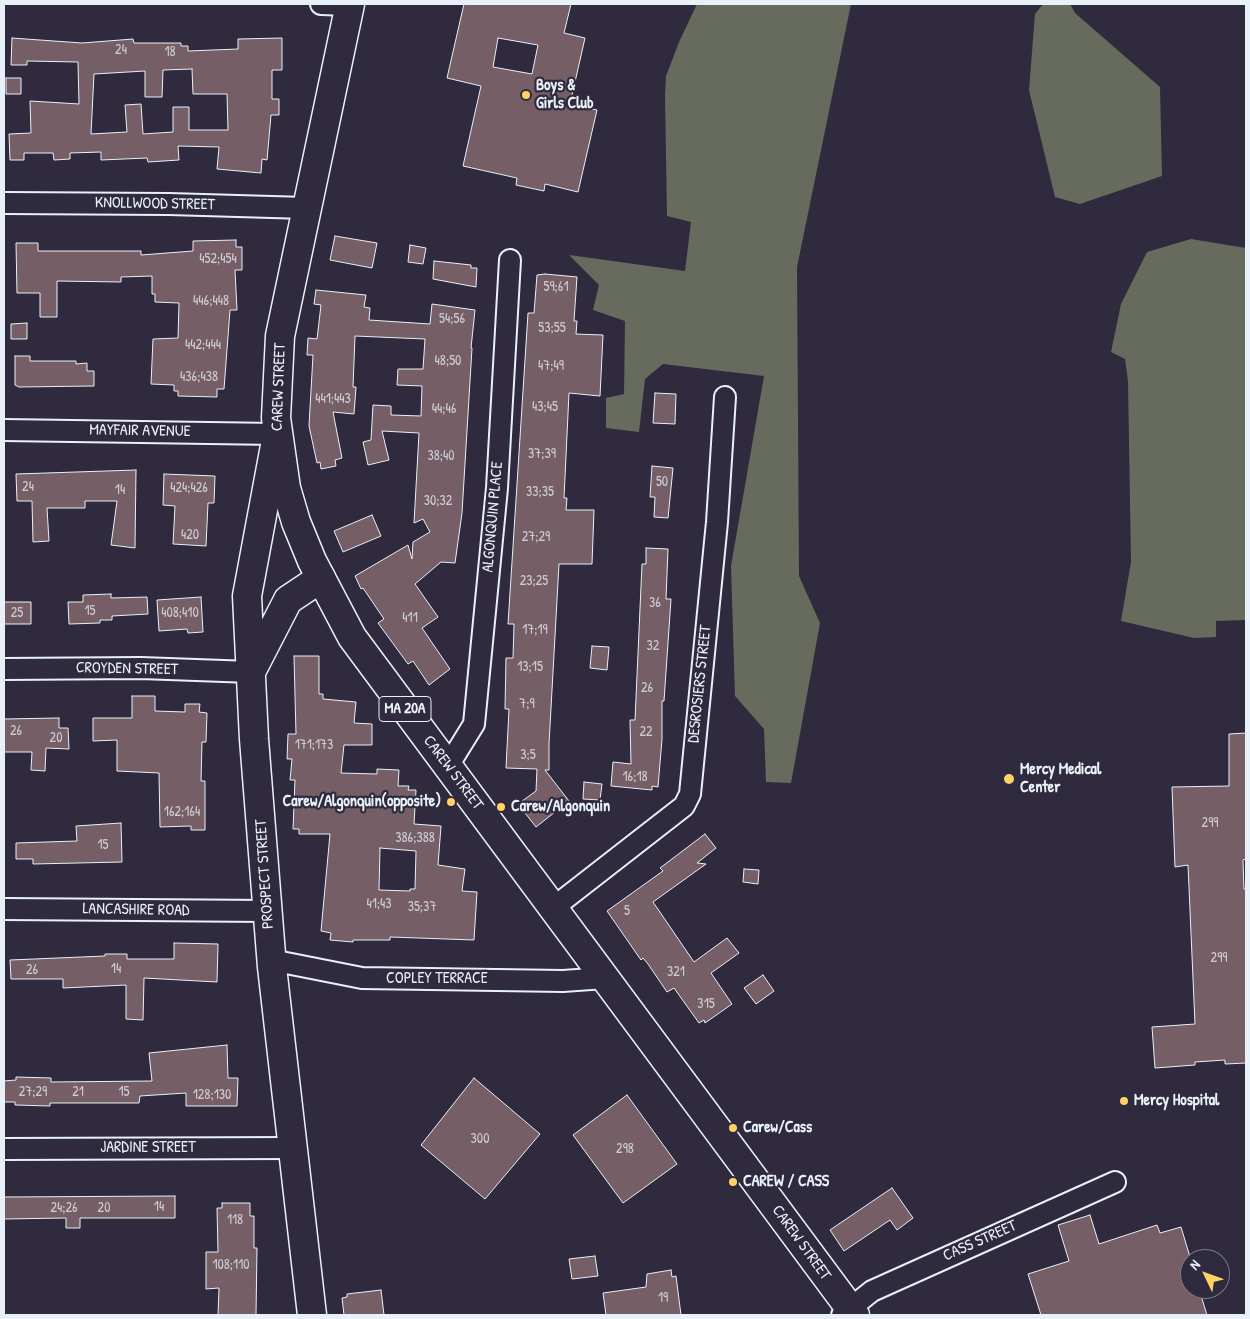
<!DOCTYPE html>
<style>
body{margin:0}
#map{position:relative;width:1250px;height:1319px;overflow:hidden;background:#2f2a3d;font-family:"Patrick Hand",sans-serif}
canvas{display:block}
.frame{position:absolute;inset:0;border:5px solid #e8f1f8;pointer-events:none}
.north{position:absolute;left:1180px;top:1249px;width:50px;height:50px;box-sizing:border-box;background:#2f2a3d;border:1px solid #797a88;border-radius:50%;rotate:312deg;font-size:14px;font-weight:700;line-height:20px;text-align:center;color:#e8f1f8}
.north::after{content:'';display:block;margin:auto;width:18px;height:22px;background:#ffd166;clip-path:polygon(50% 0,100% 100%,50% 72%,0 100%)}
</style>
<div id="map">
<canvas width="1250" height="1319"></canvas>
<div class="frame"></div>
<div class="north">N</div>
</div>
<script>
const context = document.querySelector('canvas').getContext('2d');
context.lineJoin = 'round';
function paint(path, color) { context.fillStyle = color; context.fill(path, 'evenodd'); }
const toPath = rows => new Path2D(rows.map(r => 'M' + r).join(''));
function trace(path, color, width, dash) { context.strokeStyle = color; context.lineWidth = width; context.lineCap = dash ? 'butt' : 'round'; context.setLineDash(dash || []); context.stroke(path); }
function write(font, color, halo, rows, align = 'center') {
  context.font = font + ' "Patrick Hand",sans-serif'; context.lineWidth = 4.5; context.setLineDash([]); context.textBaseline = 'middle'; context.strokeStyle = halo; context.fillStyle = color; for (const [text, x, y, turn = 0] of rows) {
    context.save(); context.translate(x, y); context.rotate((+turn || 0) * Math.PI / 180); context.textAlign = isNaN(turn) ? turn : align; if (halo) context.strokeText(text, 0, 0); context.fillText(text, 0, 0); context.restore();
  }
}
paint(toPath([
 [697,4,851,4,797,267,799,576,820,623,791,783,766,782,764,729,735,696,731,566,764,376,663,364,645,379,639,432,606,428,606,398,624,394,625,321,593,310,599,285,569,255,685,271,691,222,667,216,665,96,666,76,679,42],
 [1043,4,1070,4,1075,13,1160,87,1162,176,1080,204,1055,197,1029,90,1035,14],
 [1191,239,1246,248,1246,620,1216,621,1216,637,1194,638,1121,621,1131,562,1128,381,1125,359,1111,352,1121,304,1147,252]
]), '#676b5e');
const building = toPath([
 [464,4,571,4,564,33,585,38,570,104,597,110,578,192,545,184,544,191,516,185,517,178,463,166,481,86,447,78,464,4],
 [498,38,538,45,532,74,493,67,498,38],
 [12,38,82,43,133,39,134,43,181,43,181,46,188,46,188,51,238,49,238,39,282,38,282,70,272,70,272,99,279,99,279,115,271,115,267,160,262,159,261,173,217,169,219,147,178,146,179,160,148,162,147,158,101,160,101,152,70,153,70,159,54,160,53,153,24,153,24,160,10,160,9,134,31,133,30,101,79,104,78,62,27,61,27,65,11,65,12,38],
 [192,69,193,94,227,94,228,130,189,130,189,107,173,107,173,132,143,134,141,104,125,105,127,132,91,134,94,74,145,71,145,97,162,97,163,70,192,69],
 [6,78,21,78,21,94,6,94,6,78],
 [335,236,377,243,372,268,330,260,335,236],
 [236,240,236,247,242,247,242,270,235,270,237,310,230,310,224,389,217,389,217,397,178,396,178,391,174,391,174,385,151,384,153,339,178,338,179,303,155,302,155,294,152,294,152,276,121,277,121,282,57,281,57,317,40,317,40,293,17,293,16,243,38,243,38,251,141,251,141,255,193,251,193,241,236,240],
 [410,245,426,248,423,264,408,262,410,245],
 [434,261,471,265,471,268,477,268,476,287,433,279,434,261],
 [545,274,577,277,574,321,577,321,576,334,603,335,600,396,569,393,564,498,567,498,566,510,594,510,592,564,559,564,549,744,549,770,545,770,569,801,536,827,518,804,536,791,537,769,506,768,509,709,505,709,506,658,513,658,514,624,508,624,528,313,534,313,537,275,545,274],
 [316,290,366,295,364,307,370,308,369,320,430,324,432,304,475,310,471,348,472,348,462,513,455,563,441,562,415,584,438,617,422,628,450,669,429,685,413,661,408,664,378,623,384,619,363,588,361,589,355,576,408,545,412,559,413,542,430,532,423,519,414,523,419,433,382,431,389,460,368,465,363,442,371,440,373,405,391,406,391,415,421,416,422,386,397,385,398,369,423,369,425,339,355,336,353,387,356,387,354,414,333,412,342,458,335,460,336,466,321,469,320,462,317,463,309,426,313,355,307,355,308,338,317,339,321,305,314,304,316,290],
 [27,323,27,339,11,339,11,324,27,323],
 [15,356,30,356,30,361,76,361,76,364,87,363,87,371,94,371,94,386,19,387,15,385,15,356],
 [655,393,676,394,675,424,653,423,655,393],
 [652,466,673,468,668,518,654,517,655,497,650,497,652,466],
 [136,470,135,548,111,545,117,501,85,501,85,508,47,508,49,541,33,542,32,501,17,501,16,474,136,470],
 [164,474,215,476,214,503,208,503,206,546,173,544,175,506,163,505,164,474],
 [372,515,381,536,343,552,334,531,372,515],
 [646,548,668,549,666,599,671,599,664,701,662,701,662,739,658,787,652,786,652,790,611,786,613,762,631,764,630,720,635,720,642,564,646,564,646,548],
 [111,594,111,598,147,597,148,614,112,616,112,620,100,620,100,623,69,624,68,602,83,602,83,595,111,594],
 [201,597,203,632,188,633,187,629,159,631,157,600,201,597],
 [4,602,31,602,31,624,4,624,4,602],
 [592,646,609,647,607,670,590,668,592,646],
 [294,656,319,656,319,694,323,694,323,699,356,702,354,723,372,724,372,745,344,745,341,773,377,774,377,769,399,770,398,786,409,786,408,790,416,790,414,824,441,826,438,865,465,869,462,891,477,892,474,940,390,937,390,940,353,940,353,942,330,940,331,933,321,931,330,834,299,834,299,829,293,829,295,780,290,780,292,759,287,759,288,734,296,734,294,656],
 [380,848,416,851,415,889,410,889,410,891,379,890,380,848],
 [132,696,155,696,155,711,185,712,185,704,200,704,199,712,207,713,206,742,202,742,201,781,205,781,205,830,191,830,191,826,160,827,159,773,117,771,117,740,93,741,93,718,132,718,132,696],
 [59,718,59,728,68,728,69,749,46,748,45,771,31,770,32,752,4,752,4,719,59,718],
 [1246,733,1246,859,1243,860,1244,889,1246,889,1246,1063,1225,1064,1225,1060,1195,1062,1195,1065,1155,1068,1152,1027,1195,1024,1188,865,1175,867,1172,787,1229,786,1229,734,1246,733],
 [584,782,602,784,600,800,583,799,584,782],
 [121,823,122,862,33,864,33,859,16,859,16,843,77,841,76,826,121,823],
 [705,834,716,848,697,863,706,864,653,902,694,962,727,938,739,953,711,973,732,1004,705,1023,704,1020,699,1023,674,988,667,992,648,964,643,958,641,960,607,911,663,871,660,868,705,834],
 [744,869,759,870,758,884,743,882,744,869],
 [174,943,218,944,217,982,144,978,143,1020,126,1019,126,985,63,988,63,979,11,979,10,960,105,956,105,954,127,954,127,959,174,959,174,943],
 [763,975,774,991,756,1004,744,988,763,975],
 [227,1045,228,1078,238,1078,237,1106,186,1106,186,1093,140,1096,139,1103,50,1103,50,1106,15,1105,15,1102,4,1102,4,1081,16,1080,16,1077,51,1078,51,1082,152,1081,149,1053,227,1045],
 [474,1078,540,1134,485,1199,421,1145,474,1078],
 [627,1095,677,1164,623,1203,573,1135,627,1095],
 [892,1188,913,1218,897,1230,890,1220,844,1251,830,1230,892,1188],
 [175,1196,175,1218,80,1218,80,1228,66,1228,66,1218,4,1219,4,1197,175,1196],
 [222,1203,250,1203,250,1216,254,1216,254,1248,257,1248,256,1315,218,1315,219,1288,206,1289,206,1252,218,1252,217,1208,222,1208,222,1203],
 [1090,1215,1099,1244,1157,1225,1160,1233,1181,1227,1190,1257,1190,1289,1199,1289,1207,1315,1041,1315,1028,1274,1069,1261,1058,1225,1090,1215],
 [595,1256,598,1276,572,1279,569,1259,595,1256],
 [671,1270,672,1277,676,1276,681,1315,606,1315,603,1293,646,1287,647,1274,671,1270],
 [381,1290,384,1315,344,1315,342,1298,347,1297,347,1294,381,1290]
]);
paint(building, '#765e66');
trace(building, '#e8f1f8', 1);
const minor = toPath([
 [321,4,349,5],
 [4,203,169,204,306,208],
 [4,430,277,434],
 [4,669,141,668,251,672],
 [448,766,474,724,497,488,510,260],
 [553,908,684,806,690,794,717,522,725,397],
 [4,909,268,911],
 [271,960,362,978,563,981,605,978],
 [4,1149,292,1148],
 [842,1315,872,1291,1115,1182]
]);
const secondary = toPath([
 [277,435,247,596,254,739,272,967,312,1315],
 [252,670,288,600,321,578]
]);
const primary = toPath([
 [350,4,280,336,276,418,286,488,296,522,312,561,352,637,855,1315]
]);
trace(minor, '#e8f1f8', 24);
trace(secondary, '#e8f1f8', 31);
trace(primary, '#e8f1f8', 31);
trace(minor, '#2f2a3d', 20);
trace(secondary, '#2f2a3d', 28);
trace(primary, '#2f2a3d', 28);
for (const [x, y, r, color] of [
 [526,95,5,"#ffd166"],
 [1009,779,6,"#ffd166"],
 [451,802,5,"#ffd166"],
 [501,807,5,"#ffd166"],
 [1124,1101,5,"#ffd166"],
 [733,1128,5,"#ffd166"],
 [733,1182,5,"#ffd166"]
]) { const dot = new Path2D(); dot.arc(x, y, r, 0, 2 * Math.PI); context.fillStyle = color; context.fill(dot); trace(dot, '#2f2a3d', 2); }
write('14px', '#ccccd4', null, [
 ["24",121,50],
 ["18",170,52],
 ["452;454",218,259],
 ["59;61",556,287],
 ["446;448",211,301],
 ["54;56",452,319],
 ["53;55",552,328],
 ["442;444",203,345],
 ["48;50",448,361],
 ["47;49",551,366],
 ["436;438",199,377],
 ["441;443",333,399],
 ["43;45",545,407],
 ["44;46",444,409],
 ["37;39",542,454],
 ["38;40",441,456],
 ["50",662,482],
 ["24",28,487],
 ["424;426",189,488],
 ["14",120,490],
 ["33;35",540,492],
 ["30;32",438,501],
 ["420",190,535],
 ["27;29",536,537],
 ["23;25",534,581],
 ["36",655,603],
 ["15",90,611],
 ["25",17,613],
 ["408;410",180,613],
 ["411",410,618],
 ["17;19",535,630],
 ["32",653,646],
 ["13;15",530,667],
 ["26",647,688],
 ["7;9",527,704],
 ["26",16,731],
 ["22",646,732],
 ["20",56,738],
 ["171;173",314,745],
 ["3;5",528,755],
 ["16;18",635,777],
 ["162;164",182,812],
 ["299",1210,823],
 ["386;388",415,838],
 ["15",103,845],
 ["41;43",379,904],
 ["35;37",422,907],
 ["5",627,911],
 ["299",1219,958],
 ["14",116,969],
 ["26",32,970],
 ["321",676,972],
 ["315",706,1004],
 ["27;29",33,1092],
 ["21",78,1092],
 ["15",124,1092],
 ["128;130",212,1095],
 ["300",480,1139],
 ["298",625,1149],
 ["14",159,1207],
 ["24;26",64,1208],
 ["20",104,1208],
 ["118",235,1220],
 ["108;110",231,1265],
 ["19",663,1298]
]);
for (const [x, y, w] of [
 [405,709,52]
]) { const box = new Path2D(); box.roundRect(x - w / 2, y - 12.5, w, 25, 4); context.fillStyle = '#2f2a3d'; context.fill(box); trace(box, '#e8f1f8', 1); }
write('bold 15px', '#e8f1f8', null, [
 ["MA 20A",405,709]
]);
write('bold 16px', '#e8f1f8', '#2f2a3d', [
 ["Boys &",536,86],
 ["Girls Club",536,104],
 ["Mercy Medical",1020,770],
 ["Center",1020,788],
 ["Carew/Algonquin(opposite)",441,802,"right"],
 ["Carew/Algonquin",511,807],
 ["Mercy Hospital",1134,1101],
 ["Carew/Cass",743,1128],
 ["CAREW / CASS",743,1182]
], 'left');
write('16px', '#e8f1f8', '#2f2a3d', [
 ["KNOLLWOOD STREET",155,204,1],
 ["CAREW STREET",279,387,-88],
 ["MAYFAIR AVENUE",140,431,1],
 ["ALGONQUIN PLACE",493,517,-85],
 ["CROYDEN STREET",127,669,1],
 ["DESROSIERS STREET",700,684,-84],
 ["CAREW STREET",453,773,53],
 ["PROSPECT STREET",265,874,-94],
 ["LANCASHIRE ROAD",136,910,1],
 ["COPLEY TERRACE",437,979],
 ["JARDINE STREET",148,1148],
 ["CASS STREET",980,1241,-24],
 ["CAREW STREET",801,1243,54]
]);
</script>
